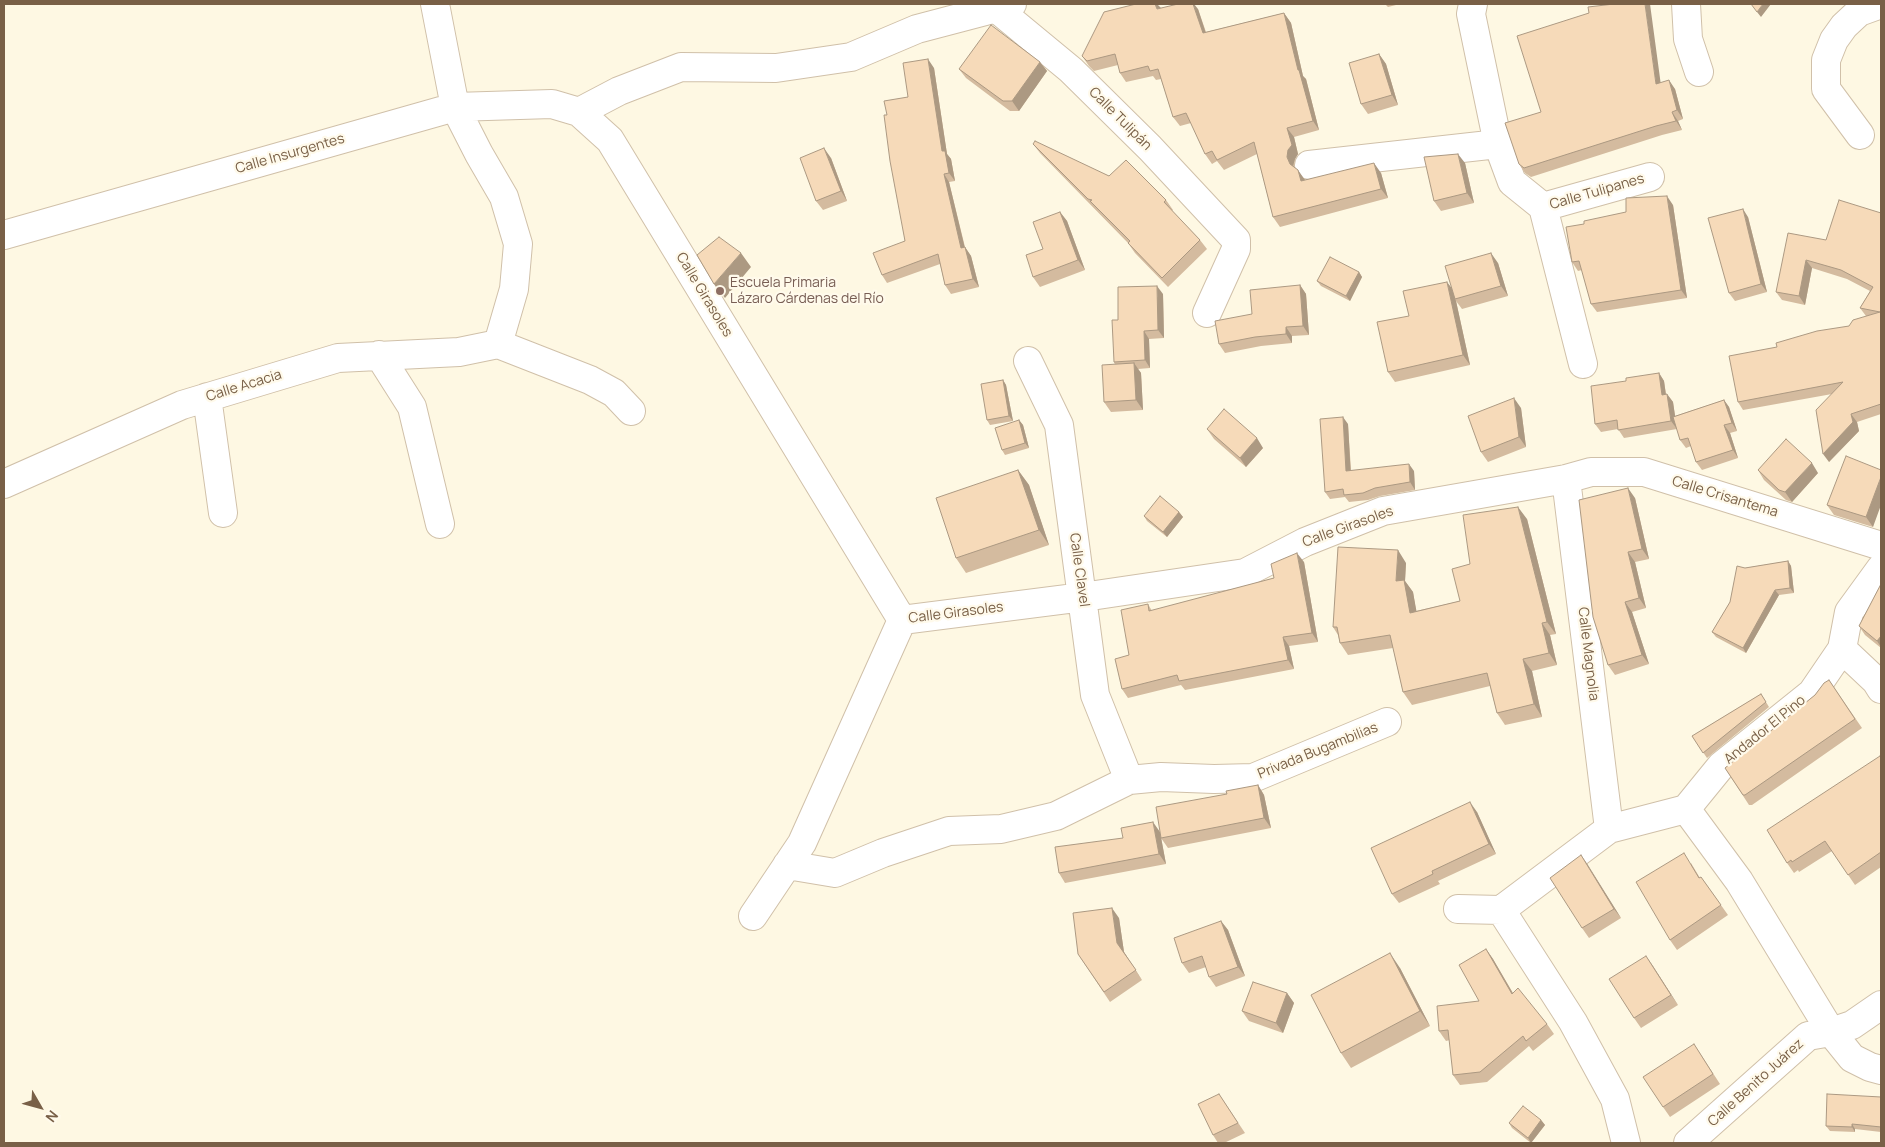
<!DOCTYPE html>
<meta charset="utf-8">
<style>
body{margin:0}
#map{position:relative;width:1885px;height:1147px;overflow:hidden;background:#fef8e3;font-family:Manrope,sans-serif}
canvas{display:block}
.frame{position:absolute;inset:0;border:5px solid #796047;pointer-events:none}
.north{position:absolute;left:15px;top:1082px;width:50px;height:50px;-webkit-text-stroke:4px #fffaeb;paint-order:stroke;rotate:128deg;font-size:14px;font-weight:700;line-height:20px;text-align:center;color:#796047}
.north::after{content:'';display:block;margin:auto;width:18px;height:22px;background:#796047;clip-path:polygon(50% 0,100% 100%,50% 72%,0 100%)}
</style>
<div id="map">
<canvas width="1885" height="1147"></canvas>
<div class="frame"></div>
<div class="north">N</div>
</div>
<script>
const context = document.querySelector('canvas').getContext('2d');
context.lineJoin = 'round';
const toPath = rows => new Path2D(rows.map(r => 'M' + r).join(''));
function trace(path, color, width, dash) { context.strokeStyle = color; context.lineWidth = width; context.lineCap = dash ? 'butt' : 'round'; context.setLineDash(dash || []); context.stroke(path); }
function paint(path, color) { context.fillStyle = color; context.fill(path, 'evenodd'); }
function write(font, color, halo, rows, align = 'center') {
  context.font = font + ' Manrope,sans-serif'; context.lineWidth = 4.5; context.setLineDash([]); context.textBaseline = 'middle'; context.strokeStyle = halo; context.fillStyle = color; for (const [text, x, y, turn = 0] of rows) {
    context.save(); context.translate(x, y); context.rotate((+turn || 0) * Math.PI / 180); context.textAlign = isNaN(turn) ? turn : align; if (halo) context.strokeText(text, 0, 0); context.fillText(text, 0, 0); context.restore();
  }
}
const street = toPath([
 [435,4,455,107,479,154,504,197,518,244,514,289,498,344],
 [991,4,1071,70,1150,148,1236,240,1236,249,1207,313],
 [1473,4,1471,14,1498,144,1512,182,1543,207],
 [1686,4,1688,39,1699,72],
 [579,112,619,91,681,67,776,68,851,57,917,29,1012,4],
 [1860,135,1826,89,1826,60,1834,40,1844,26,1859,12,1881,4],
 [1309,165,1498,144],
 [1543,207,1583,364],
 [1543,207,1650,177],
 [4,235,455,107,552,104,579,112,610,140,902,620],
 [498,344,590,380,614,393,631,411],
 [379,355,412,407,440,524],
 [1028,361,1059,425,1095,695,1129,780],
 [207,397,223,513],
 [1566,479,1609,829],
 [4,484,182,405,338,358,459,352,498,344],
 [902,620,1083,597,1245,573,1305,542,1383,511,1566,479,1591,472,1644,472,1881,546],
 [1842,649,1876,681,1881,689],
 [1686,809,1721,766,1812,693,1842,649,1849,612,1881,568],
 [787,865,835,873,883,853,949,831,1001,829,1056,816,1129,780,1161,777,1214,779,1253,778,1387,722],
 [1458,909,1501,910,1609,829,1686,809,1739,881,1831,1032,1852,1058,1870,1067,1881,1070],
 [1501,910,1573,1022,1615,1099,1626,1143],
 [753,916,802,843,902,620],
 [1688,1143,1808,1036,1831,1032,1852,1025,1881,1005]
]);
trace(street, '#d0c0a9', 30);
trace(street, '#fff', 28);
paint(toPath([
 [1385,4,1400,4,1388,7],
 [1161,8,1198,9,1206,32,1284,13,1291,23,1303,76,1306,79,1319,130,1294,137,1298,154,1295,159,1294,167,1305,180,1381,173,1388,198,1280,227,1273,217,1257,154,1224,170,1217,161,1212,164,1205,154,1191,123,1180,126,1173,117,1161,79,1156,80,1153,76,1126,82,1120,73,1118,65,1094,71,1089,66,1082,56],
 [1379,54,1386,64,1398,105,1368,114,1361,104],
 [1040,62,1047,71,1019,111,1010,111,966,78,959,69],
 [934,68,947,154,951,159,955,181,949,182,965,247,971,256,979,287,951,294,945,285,940,264,887,283,882,275,905,241,887,115,908,97],
 [1661,83,1675,89,1683,119,1678,121,1682,130,1662,135,1531,177,1525,173,1519,164],
 [1033,144,1166,200,1173,210,1172,211,1200,240,1207,249,1168,287,1135,253,1128,243,1040,153],
 [831,158,847,201,823,210,816,201],
 [1465,163,1474,203,1441,211,1434,201],
 [1673,205,1687,298,1597,312,1591,304,1582,270,1578,271,1572,262,1584,224],
 [1060,212,1067,221,1085,270,1040,287,1033,277,1043,249],
 [1881,213,1881,414,1857,422,1859,431,1829,462,1832,394,1743,410,1738,402,1777,347,1849,326,1866,316,1860,308,1870,291,1847,279,1812,268,1805,305,1782,300,1776,292,1826,240],
 [1748,217,1767,292,1735,301,1729,293],
 [1498,263,1508,296,1462,309,1456,301,1470,365,1395,382,1388,372,1409,316,1451,288],
 [1359,272,1362,277,1350,301,1321,286,1317,281],
 [1300,285,1306,294,1309,335,1292,336,1292,343,1261,346,1225,353,1219,344,1252,314],
 [1163,294,1164,338,1149,339,1150,368,1138,369,1141,373,1143,410,1111,412,1104,402,1115,365,1114,362,1118,320],
 [1659,373,1664,381,1666,394,1667,394,1673,402,1675,416,1724,400,1729,407,1737,431,1730,433,1738,458,1702,470,1696,462,1691,446,1686,448,1680,440,1677,429,1624,438,1618,429,1601,432,1595,424,1626,381],
 [1003,380,1006,385,1013,421,990,425,987,420],
 [1521,408,1526,447,1488,462,1481,452],
 [1019,420,1023,425,1029,448,1005,455,1002,450],
 [1348,424,1351,470,1414,471,1415,490,1380,496,1368,500,1349,502,1345,497,1330,499,1325,492],
 [1207,429,1263,448,1246,467,1214,439],
 [1018,470,1029,485,1049,545,966,573,956,558],
 [1758,470,1818,473,1792,502,1786,500,1764,480],
 [1881,470,1873,527,1834,515,1827,505],
 [1635,498,1649,559,1635,562,1646,608,1632,612,1649,664,1615,675,1608,665],
 [1179,512,1183,517,1167,537,1147,521,1144,516],
 [1527,519,1556,634,1550,635,1557,665,1532,671,1542,717,1505,725,1497,713,1490,686,1412,705,1403,692,1393,648,1348,655,1340,643,1338,635,1333,627,1406,563,1405,581,1413,592,1416,611,1460,601,1470,564],
 [1788,561,1791,566,1794,593,1779,595,1746,653,1716,637,1712,632,1730,602,1745,568],
 [1304,562,1318,642,1289,646,1294,669,1185,690,1181,685,1128,698,1122,689,1129,655,1148,604,1152,611,1274,578],
 [1881,584,1881,648,1865,635,1859,626],
 [1829,680,1862,728,1752,805,1749,805,1725,768,1815,695],
 [1761,694,1769,707,1707,758,1692,736],
 [1881,758,1881,867,1855,885,1832,851,1799,872,1798,870,1794,873,1787,863],
 [1258,785,1264,795,1271,828,1168,848,1161,838,1227,794],
 [1477,812,1496,854,1438,881,1440,884,1399,903,1392,894],
 [1160,832,1166,864,1065,883,1059,873,1123,838],
 [1581,855,1621,918,1589,938,1582,928],
 [1691,863,1700,878,1701,877,1728,915,1677,950,1670,940],
 [1119,918,1124,952,1142,980,1110,1002,1078,954],
 [1221,921,1228,930,1245,976,1216,987,1209,977,1206,967,1189,973,1182,963],
 [1486,949,1493,959,1513,993,1547,1024,1554,1034,1533,1051,1529,1046,1487,1082,1460,1085,1453,1075,1450,1040,1446,1041,1439,1031,1479,1001],
 [1646,956,1678,1005,1641,1028,1634,1018],
 [1400,968,1430,1026,1351,1068,1341,1053],
 [1287,993,1294,1003,1283,1033,1249,1021,1242,1011],
 [1694,1044,1720,1084,1670,1117,1663,1107],
 [1219,1094,1245,1133,1224,1143,1218,1143,1213,1135],
 [1881,1097,1881,1132,1855,1129,1855,1132,1830,1131,1826,1126],
 [1541,1120,1545,1125,1531,1143,1512,1128,1509,1123]
]), '#d4bb9f');
paint(toPath([
 [1155,4,1157,4,1161,8,1157,9],
 [1193,4,1194,4,1198,9,1209,43,1203,33],
 [1645,4,1650,4,1662,93,1656,84],
 [1763,4,1771,4,1761,17,1757,12],
 [1284,13,1291,23,1303,76,1306,79,1319,130,1313,121,1298,70],
 [1379,54,1386,64,1398,105,1392,95],
 [928,59,934,68,947,154,951,159,955,181,949,173,942,151],
 [1040,62,1047,71,1019,111,1012,101],
 [1669,80,1675,89,1683,119,1677,110],
 [1672,112,1678,121,1682,130,1676,121],
 [1287,128,1294,137,1298,154,1295,159,1293,166,1296,174,1290,164,1287,157],
 [824,148,831,158,847,201,841,191],
 [1458,154,1465,163,1474,203,1467,193],
 [1374,163,1381,173,1388,198,1381,189],
 [1298,170,1305,180,1308,191,1301,181],
 [944,174,949,182,967,257,961,248],
 [1667,196,1673,205,1687,298,1681,290],
 [1743,209,1748,217,1767,292,1761,284],
 [1060,212,1067,221,1085,270,1078,260],
 [965,247,971,256,979,287,973,279],
 [741,253,751,267,725,298,714,284],
 [1491,253,1498,263,1508,296,1501,286],
 [1806,260,1812,268,1805,305,1799,296],
 [1359,272,1362,277,1350,301,1346,296],
 [1447,282,1454,291,1455,299,1456,301,1470,365,1463,355],
 [1300,285,1306,294,1309,335,1303,326],
 [1157,286,1163,294,1164,338,1158,330],
 [1286,327,1292,336,1292,343,1286,334],
 [1144,331,1149,339,1150,368,1145,360],
 [1134,363,1141,373,1143,410,1136,400],
 [1659,373,1664,381,1667,403,1662,395],
 [1003,380,1006,385,1013,421,1009,416],
 [1667,394,1673,402,1677,429,1671,421],
 [1514,398,1521,408,1526,447,1519,437],
 [1724,400,1729,407,1737,431,1732,423],
 [1851,414,1857,422,1859,431,1829,462,1823,454],
 [1343,417,1348,424,1351,478,1346,471],
 [1019,420,1023,425,1029,448,1025,443],
 [1724,425,1730,433,1738,458,1733,450],
 [1257,438,1263,448,1246,467,1240,458],
 [1812,463,1818,473,1792,502,1785,492],
 [1409,464,1414,471,1415,490,1410,482],
 [1018,470,1029,485,1049,545,1039,530],
 [1881,477,1881,505,1873,527,1866,517],
 [1628,488,1635,498,1649,559,1642,549],
 [1518,507,1527,519,1556,634,1547,622],
 [1179,512,1183,517,1167,537,1163,532],
 [1398,550,1406,563,1405,581,1413,592,1419,625,1410,613,1396,581],
 [1628,552,1635,562,1646,608,1639,598],
 [1297,553,1304,562,1318,642,1312,633],
 [1788,561,1791,566,1794,593,1790,588],
 [1775,590,1779,595,1746,653,1743,648],
 [1625,602,1632,612,1649,664,1642,655],
 [1542,623,1550,635,1557,665,1549,653],
 [1881,636,1881,647,1877,641],
 [1283,637,1289,646,1294,669,1288,660],
 [1523,659,1532,671,1542,717,1534,704],
 [1258,785,1264,795,1271,828,1264,818],
 [1470,802,1477,812,1496,854,1489,844],
 [1153,822,1160,832,1166,864,1159,854],
 [1581,855,1588,865,1621,918,1614,909],
 [1112,908,1119,918,1124,952,1142,980,1117,943],
 [1221,921,1228,930,1245,976,1238,967],
 [1486,949,1493,959,1519,1004,1512,994],
 [1390,953,1400,968,1430,1026,1420,1011],
 [1646,956,1653,966,1678,1005,1671,995],
 [1287,993,1294,1003,1283,1033,1276,1023],
 [1541,1120,1545,1125,1531,1143,1528,1138],
 [1852,1124,1855,1129,1855,1132,1852,1127]
]), '#ac9982');
const building = toPath([
 [1136,4,1155,4,1157,9,1178,4,1193,4,1203,33,1284,13,1298,70,1299,70,1313,121,1287,128,1292,145,1288,150,1287,157,1290,164,1298,170,1301,181,1374,163,1381,189,1273,217,1254,142,1217,160,1212,151,1205,154,1186,113,1173,117,1158,69,1150,71,1148,66,1120,73,1115,54,1087,61,1082,56,1104,12,1136,4],
 [1614,4,1645,4,1656,84,1669,80,1677,110,1672,112,1676,121,1656,126,1524,168,1519,164,1505,123,1541,112,1517,36,1589,13,1588,7,1614,4],
 [1751,4,1763,4,1757,12,1751,4],
 [991,25,1040,62,1012,101,1003,101,959,69,991,25],
 [1379,54,1392,95,1361,104,1349,63,1379,54],
 [928,59,942,151,945,151,949,173,944,174,961,248,965,247,973,279,945,285,938,254,882,275,873,253,905,241,890,161,884,115,887,115,884,101,908,97,903,63,928,59],
 [1035,141,1109,176,1126,160,1166,200,1164,202,1200,240,1162,278,1128,243,1130,241,1090,201,1092,200,1088,199,1033,144,1035,141],
 [824,148,841,191,816,201,800,158,824,148],
 [1458,154,1467,193,1434,201,1424,157,1458,154],
 [1667,196,1681,290,1591,304,1579,261,1572,262,1566,227,1584,224,1584,221,1626,212,1626,198,1667,196],
 [1839,200,1881,213,1881,404,1851,414,1853,422,1823,454,1816,410,1843,382,1738,402,1729,356,1777,347,1776,343,1817,331,1849,326,1853,320,1880,312,1860,308,1873,287,1841,270,1806,260,1799,296,1776,292,1788,233,1826,240,1839,200],
 [1743,209,1761,284,1729,293,1708,218,1743,209],
 [1060,212,1078,260,1033,277,1026,255,1043,249,1033,222,1060,212],
 [719,237,741,253,714,284,697,255,719,237],
 [1491,253,1501,286,1455,299,1445,266,1491,253],
 [1330,257,1359,272,1346,296,1317,281,1330,257],
 [1447,282,1463,355,1388,372,1377,322,1409,316,1403,291,1447,282],
 [1300,285,1303,326,1286,327,1286,334,1255,337,1219,344,1215,321,1252,314,1250,290,1300,285],
 [1157,286,1158,330,1144,331,1145,360,1114,362,1112,320,1118,320,1118,287,1157,286],
 [1134,363,1136,400,1104,402,1102,365,1134,363],
 [1659,373,1662,395,1667,394,1671,421,1618,430,1617,420,1595,424,1591,386,1626,381,1626,378,1659,373],
 [1003,380,1009,416,987,420,981,384,1003,380],
 [1514,398,1519,437,1481,452,1468,416,1514,398],
 [1724,400,1732,423,1724,425,1733,450,1696,462,1688,438,1680,440,1673,417,1724,400],
 [1224,409,1257,438,1240,458,1207,429,1224,409],
 [1343,417,1346,471,1409,464,1410,482,1375,488,1363,493,1344,495,1343,489,1325,492,1320,419,1343,417],
 [1019,420,1025,443,1002,450,995,428,1019,420],
 [1786,439,1812,463,1785,492,1779,490,1758,470,1786,439],
 [1846,456,1881,470,1881,477,1866,517,1827,505,1846,456],
 [1018,470,1039,530,956,558,936,498,1018,470],
 [1628,488,1642,549,1628,552,1639,598,1625,602,1642,655,1608,665,1593,617,1579,500,1628,488],
 [1160,496,1179,512,1163,532,1144,516,1160,496],
 [1518,507,1547,622,1542,623,1549,653,1523,659,1534,704,1497,713,1487,673,1403,692,1390,635,1340,643,1337,627,1333,627,1338,547,1398,550,1396,581,1404,580,1410,613,1460,601,1452,569,1470,564,1463,515,1518,507],
 [1297,553,1312,633,1283,637,1288,660,1179,681,1177,675,1122,689,1115,659,1129,655,1121,610,1148,604,1149,611,1274,578,1271,564,1297,553],
 [1788,561,1790,588,1775,590,1743,648,1712,632,1730,602,1737,566,1745,568,1788,561],
 [1881,584,1881,636,1877,641,1859,626,1881,584],
 [1829,680,1855,719,1745,795,1743,795,1725,768,1815,695,1824,683,1829,680],
 [1761,694,1766,702,1703,753,1692,736,1761,694],
 [1880,756,1881,758,1881,852,1848,875,1825,841,1792,862,1791,860,1787,863,1767,830,1880,756],
 [1258,785,1264,818,1161,838,1156,807,1227,794,1226,791,1258,785],
 [1470,802,1489,844,1432,871,1433,874,1392,894,1371,848,1470,802],
 [1153,822,1159,854,1059,873,1055,847,1123,838,1121,828,1153,822],
 [1684,853,1699,878,1701,877,1721,905,1670,940,1636,882,1684,853],
 [1581,855,1614,909,1582,928,1550,878,1581,855],
 [1112,908,1117,943,1136,970,1104,992,1078,954,1073,913,1112,908],
 [1221,921,1238,967,1209,977,1202,956,1182,963,1174,938,1221,921],
 [1486,949,1512,994,1518,988,1547,1024,1526,1041,1523,1036,1480,1072,1453,1075,1448,1030,1439,1031,1437,1006,1479,1001,1459,965,1486,949],
 [1390,953,1420,1011,1341,1053,1311,995,1390,953],
 [1646,956,1671,995,1634,1018,1609,979,1646,956],
 [1253,982,1287,993,1276,1023,1242,1011,1253,982],
 [1694,1044,1713,1074,1663,1107,1643,1077,1694,1044],
 [1219,1094,1238,1123,1213,1135,1198,1104,1219,1094],
 [1827,1094,1881,1097,1881,1127,1852,1124,1852,1127,1826,1126,1827,1094],
 [1523,1106,1541,1120,1528,1138,1509,1123,1523,1106]
]);
paint(building, '#f6dab9');
trace(building, '#ac9982', 1);
for (const [x, y, r, color] of [
 [720,291,5,"#8d6e63"]
]) { const dot = new Path2D(); dot.arc(x, y, r, 0, 2 * Math.PI); context.fillStyle = color; context.fill(dot); trace(dot, '#fffaeb', 2); }
write('14px', '#796047', '#fffaeb', [
 ["Calle Tulipán",1120,119,45],
 ["Calle Insurgentes",290,154,-16],
 ["Calle Tulipanes",1597,192,-16],
 ["Calle Girasoles",704,295,59],
 ["Calle Acacia",244,386,-17],
 ["Calle Crisantema",1725,497,17],
 ["Calle Girasoles",1348,527,-20],
 ["Calle Clavel",1079,570,82],
 ["Calle Girasoles",956,613,-7],
 ["Calle Magnolia",1588,654,83],
 ["Andador El Pino",1765,730,-39],
 ["Privada Bugambilias",1318,751,-22],
 ["Calle Benito Juárez",1756,1083,-42]
]);
write('14px', '#785e54', '#fffaeb', [
 ["Escuela Primaria",730,283],
 ["Lázaro Cárdenas del Río",730,299]
], 'left');
</script>
